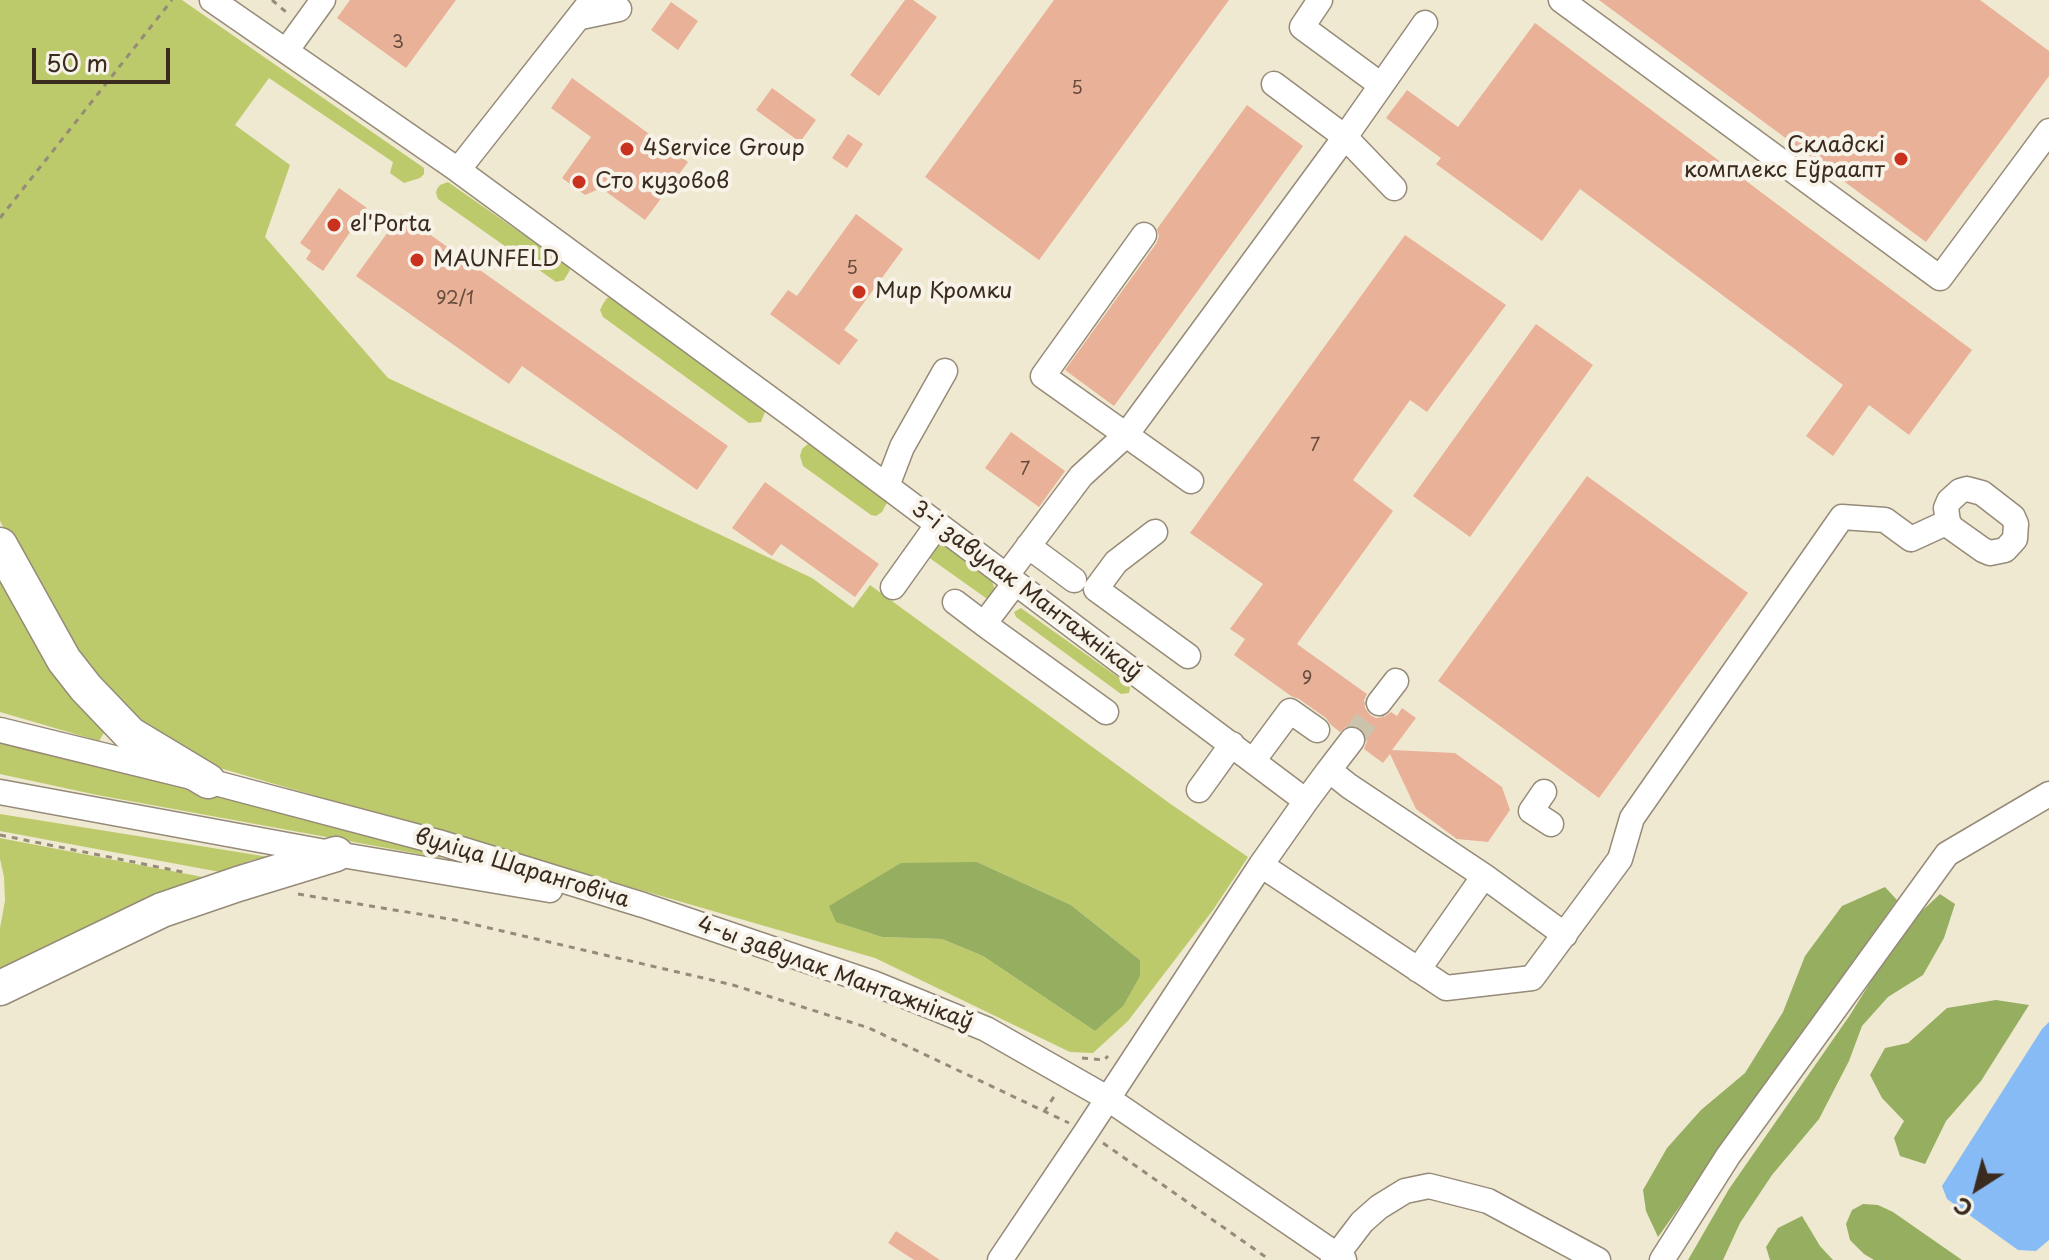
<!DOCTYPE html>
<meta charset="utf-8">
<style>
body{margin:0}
#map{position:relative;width:2049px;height:1260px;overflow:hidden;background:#f0e9d1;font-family:"Playpen Sans",sans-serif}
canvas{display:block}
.north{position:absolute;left:1937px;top:1148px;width:80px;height:80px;-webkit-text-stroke:6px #f7f3e8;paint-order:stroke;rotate:216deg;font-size:22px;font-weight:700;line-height:32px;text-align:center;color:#3b2a1e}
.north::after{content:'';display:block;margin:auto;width:28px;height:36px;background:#3b2a1e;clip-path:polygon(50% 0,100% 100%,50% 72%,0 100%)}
.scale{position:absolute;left:32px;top:48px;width:138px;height:36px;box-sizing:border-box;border:4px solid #3b2a1e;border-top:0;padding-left:10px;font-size:24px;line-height:28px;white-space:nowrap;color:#3b2a1e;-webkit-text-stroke:6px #f7f3e8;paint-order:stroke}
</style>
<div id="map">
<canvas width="2049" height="1260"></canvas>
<div class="north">С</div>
<div class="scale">50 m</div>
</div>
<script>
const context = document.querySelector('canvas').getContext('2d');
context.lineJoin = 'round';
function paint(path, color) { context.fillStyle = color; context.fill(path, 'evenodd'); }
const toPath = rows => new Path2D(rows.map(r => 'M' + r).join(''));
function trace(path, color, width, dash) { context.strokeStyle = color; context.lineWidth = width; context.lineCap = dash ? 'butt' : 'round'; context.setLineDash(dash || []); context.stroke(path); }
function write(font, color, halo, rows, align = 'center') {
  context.font = font + ' "Playpen Sans",sans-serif'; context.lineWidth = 8; context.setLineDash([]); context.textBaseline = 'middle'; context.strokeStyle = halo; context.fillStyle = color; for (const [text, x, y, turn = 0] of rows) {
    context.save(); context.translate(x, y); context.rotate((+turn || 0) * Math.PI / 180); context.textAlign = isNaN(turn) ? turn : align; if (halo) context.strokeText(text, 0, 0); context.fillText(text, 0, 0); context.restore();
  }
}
paint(toPath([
 [0,0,182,0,424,168,424,174,420,178,404,183,390,173,393,162,269,78,235,125,290,165,265,237,388,378,812,578,853,608,870,585,1172,805,1248,857,1213,910,1128,1021,1093,1053,1070,1052,875,958,185,758,143,733,76,659,0,521],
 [977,862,1071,905,1140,960,1095,1031,983,956,942,939,882,937,837,922],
 [448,182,568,266,570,270,564,280,556,282,438,199,436,193,437,189,440,185],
 [613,297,762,404,765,412,761,422,749,423,603,317,600,310,603,304,607,298],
 [808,444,815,445,888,501,882,512,876,516,871,515,803,466,800,456,802,449],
 [942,540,990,575,996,593,990,601,931,559,928,555,937,541],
 [0,568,105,731,99,741,0,712],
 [1021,608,1129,685,1130,688,1129,693,1121,694,1016,617,1014,612],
 [0,744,98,765,440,855,441,858,97,795,0,774],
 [0,814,269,857,252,860,220,872,0,831],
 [0,838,208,878,0,979,0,928,5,901,4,877,0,859]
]), '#bcca6c');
paint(toPath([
 [977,862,1071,905,1140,960,1140,976,1123,1006,1095,1031,983,956,942,939,882,937,836,922,829,906,901,863],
 [1885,887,1897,900,1658,1237,1646,1211,1643,1190,1667,1148,1701,1110,1745,1073,1783,1012,1805,956,1842,906],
 [1940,894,1955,904,1944,938,1923,975,1888,997,1862,1026,1849,1061,1819,1119,1772,1175,1740,1223,1723,1260,1688,1260,1729,1189,1850,1015,1904,928],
 [1996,1000,2029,1005,1981,1081,1946,1121,1925,1164,1900,1156,1894,1138,1904,1121,1882,1098,1870,1075,1885,1048,1908,1043,1947,1008],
 [1863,1204,1878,1205,1893,1212,1962,1260,1874,1260,1864,1254,1850,1240,1846,1224,1852,1210],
 [1802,1216,1820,1246,1833,1260,1770,1260,1766,1247,1778,1228]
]), '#95ae60');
paint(toPath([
 [2049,1022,2049,1240,2036,1251,2018,1250,1947,1199,1942,1186,2042,1029]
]), '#86bbf5');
paint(toPath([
 [350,0,456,0,406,68,337,18],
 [905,0,913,0,937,17,879,96,850,75],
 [1054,0,1229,0,1039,260,925,177],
 [1599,0,1980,0,2049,51,2049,76,1926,242],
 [671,2,698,21,678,50,651,30],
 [1535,23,1972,350,1909,435,1869,405,1833,456,1806,436,1843,385,1580,189,1542,241,1436,164,1441,158,1386,118,1407,90,1458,127],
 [572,78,688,162,645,220,601,188,585,195,562,178,591,137,551,108],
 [772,88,816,120,800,142,756,110],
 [1247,105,1303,146,1114,406,1065,370,1156,244,1159,236,1157,229],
 [848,134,863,144,847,168,832,158],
 [339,188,367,208,323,271,306,259,311,251,300,243],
 [401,214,728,446,697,490,522,366,509,384,356,276],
 [856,214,903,249,844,330,858,340,839,365,770,314,788,290,797,296],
 [1405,235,1506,305,1427,412,1410,400,1353,480,1393,511,1297,644,1367,694,1364,700,1365,708,1370,715,1376,718,1384,717,1391,712,1397,716,1402,708,1416,718,1392,750,1455,753,1502,787,1510,810,1488,842,1457,839,1416,809,1390,754,1383,763,1364,749,1367,741,1366,735,1362,729,1353,725,1346,727,1340,732,1331,725,1326,718,1299,699,1291,696,1234,655,1245,639,1230,629,1263,584,1190,533],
 [1536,324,1593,365,1470,537,1413,496],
 [1011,432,1065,471,1039,507,985,468],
 [1587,476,1748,593,1599,798,1438,681],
 [765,482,879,564,855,597,781,544,772,556,732,528],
 [896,1231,940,1260,914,1260,888,1243]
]), '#e9b198');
trace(toPath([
 [1352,740,1379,703]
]), '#ccc3ad', 24, [24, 12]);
const minor = toPath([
 [212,0,458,170,796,418,1306,801,1261,865,1086,1132,1000,1260],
 [1320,0,1302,27,1381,85],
 [1561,0,1940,278,2049,131],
 [581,17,619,9],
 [286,51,323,0],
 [458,170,592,0],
 [1394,188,1345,137,1425,23],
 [1144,235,1043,376,1191,481],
 [887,486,902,447,945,371],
 [1967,489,1982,493,2013,517,2016,524,2015,539,2005,550,1990,553,1983,550,1952,528,1948,522,1946,508,1949,501,1960,491,1967,489],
 [1155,532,1116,562,1096,589,1188,656],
 [1028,546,1074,580],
 [1006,576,1081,476,1126,435,1345,137,1274,84],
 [1015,583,984,624,1106,712],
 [893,587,938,524],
 [955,602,984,624],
 [1379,703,1396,681],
 [0,730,208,781,438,842,643,905,873,983,986,1029,1107,1098,1344,1260],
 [1253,761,1290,711,1317,730],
 [1329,770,1352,740],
 [1199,790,1232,744],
 [0,792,336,854,550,890],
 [1544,792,1531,811,1551,824],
 [1306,801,1329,770,1349,786,1484,876,1565,935],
 [1261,865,1446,988,1532,978,1620,859,1632,818,1842,517,1885,520,1911,539,1948,522],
 [1418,970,1484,876],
 [1333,1260,1362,1222,1379,1207,1405,1191,1429,1186,1488,1201,1598,1260],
 [1662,1260,1728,1156,1947,854,2049,794]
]);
const highway = toPath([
 [0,545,64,660,86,688,130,734,208,781],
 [0,988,162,910,238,884,336,854]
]);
trace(minor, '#968a78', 27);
trace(highway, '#968a78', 37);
trace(toPath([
 [272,0,286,12,286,14],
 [0,218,172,0],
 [0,835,188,873],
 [298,894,455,920,733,985,869,1028,1069,1123],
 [1082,1058,1104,1060,1108,1056],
 [1044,1112,1057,1092],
 [1103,1143,1270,1260]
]), '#968a78', 3, [6, 6]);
trace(minor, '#fff', 24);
trace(highway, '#fff', 34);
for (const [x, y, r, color] of [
 [627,149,8,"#c8321e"],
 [1901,159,8,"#c8321e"],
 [579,182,8,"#c8321e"],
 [334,225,8,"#c8321e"],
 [417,260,8,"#c8321e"],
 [859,292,8,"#c8321e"]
]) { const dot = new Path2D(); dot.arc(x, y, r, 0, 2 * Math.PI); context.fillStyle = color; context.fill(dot); trace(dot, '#f7f3e8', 3); }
write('18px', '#664c3c', null, [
 ["3",398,43],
 ["5",1077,89],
 ["5",852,269],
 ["92/1",455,299],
 ["7",1315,446],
 ["7",1025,470],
 ["9",1307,679]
]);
write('22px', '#3b2a1e', '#f7f3e8', [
 ["Складскі",1885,146,"right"],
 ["комплекс Еўраапт",1885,171,"right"],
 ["4Service Group",643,149],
 ["Сто кузовов",595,182],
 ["el'Porta",350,225],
 ["MAUNFELD",433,260],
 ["Мир Кромки",875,292]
], 'left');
write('22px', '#3b2a1e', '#f7f3e8', [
 ["3-і завулак Мантажнікаў",1026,591,37],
 ["вуліца Шаранговіча",522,869,17],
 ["4-ы завулак Мантажнікаў",835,974,20]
]);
</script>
